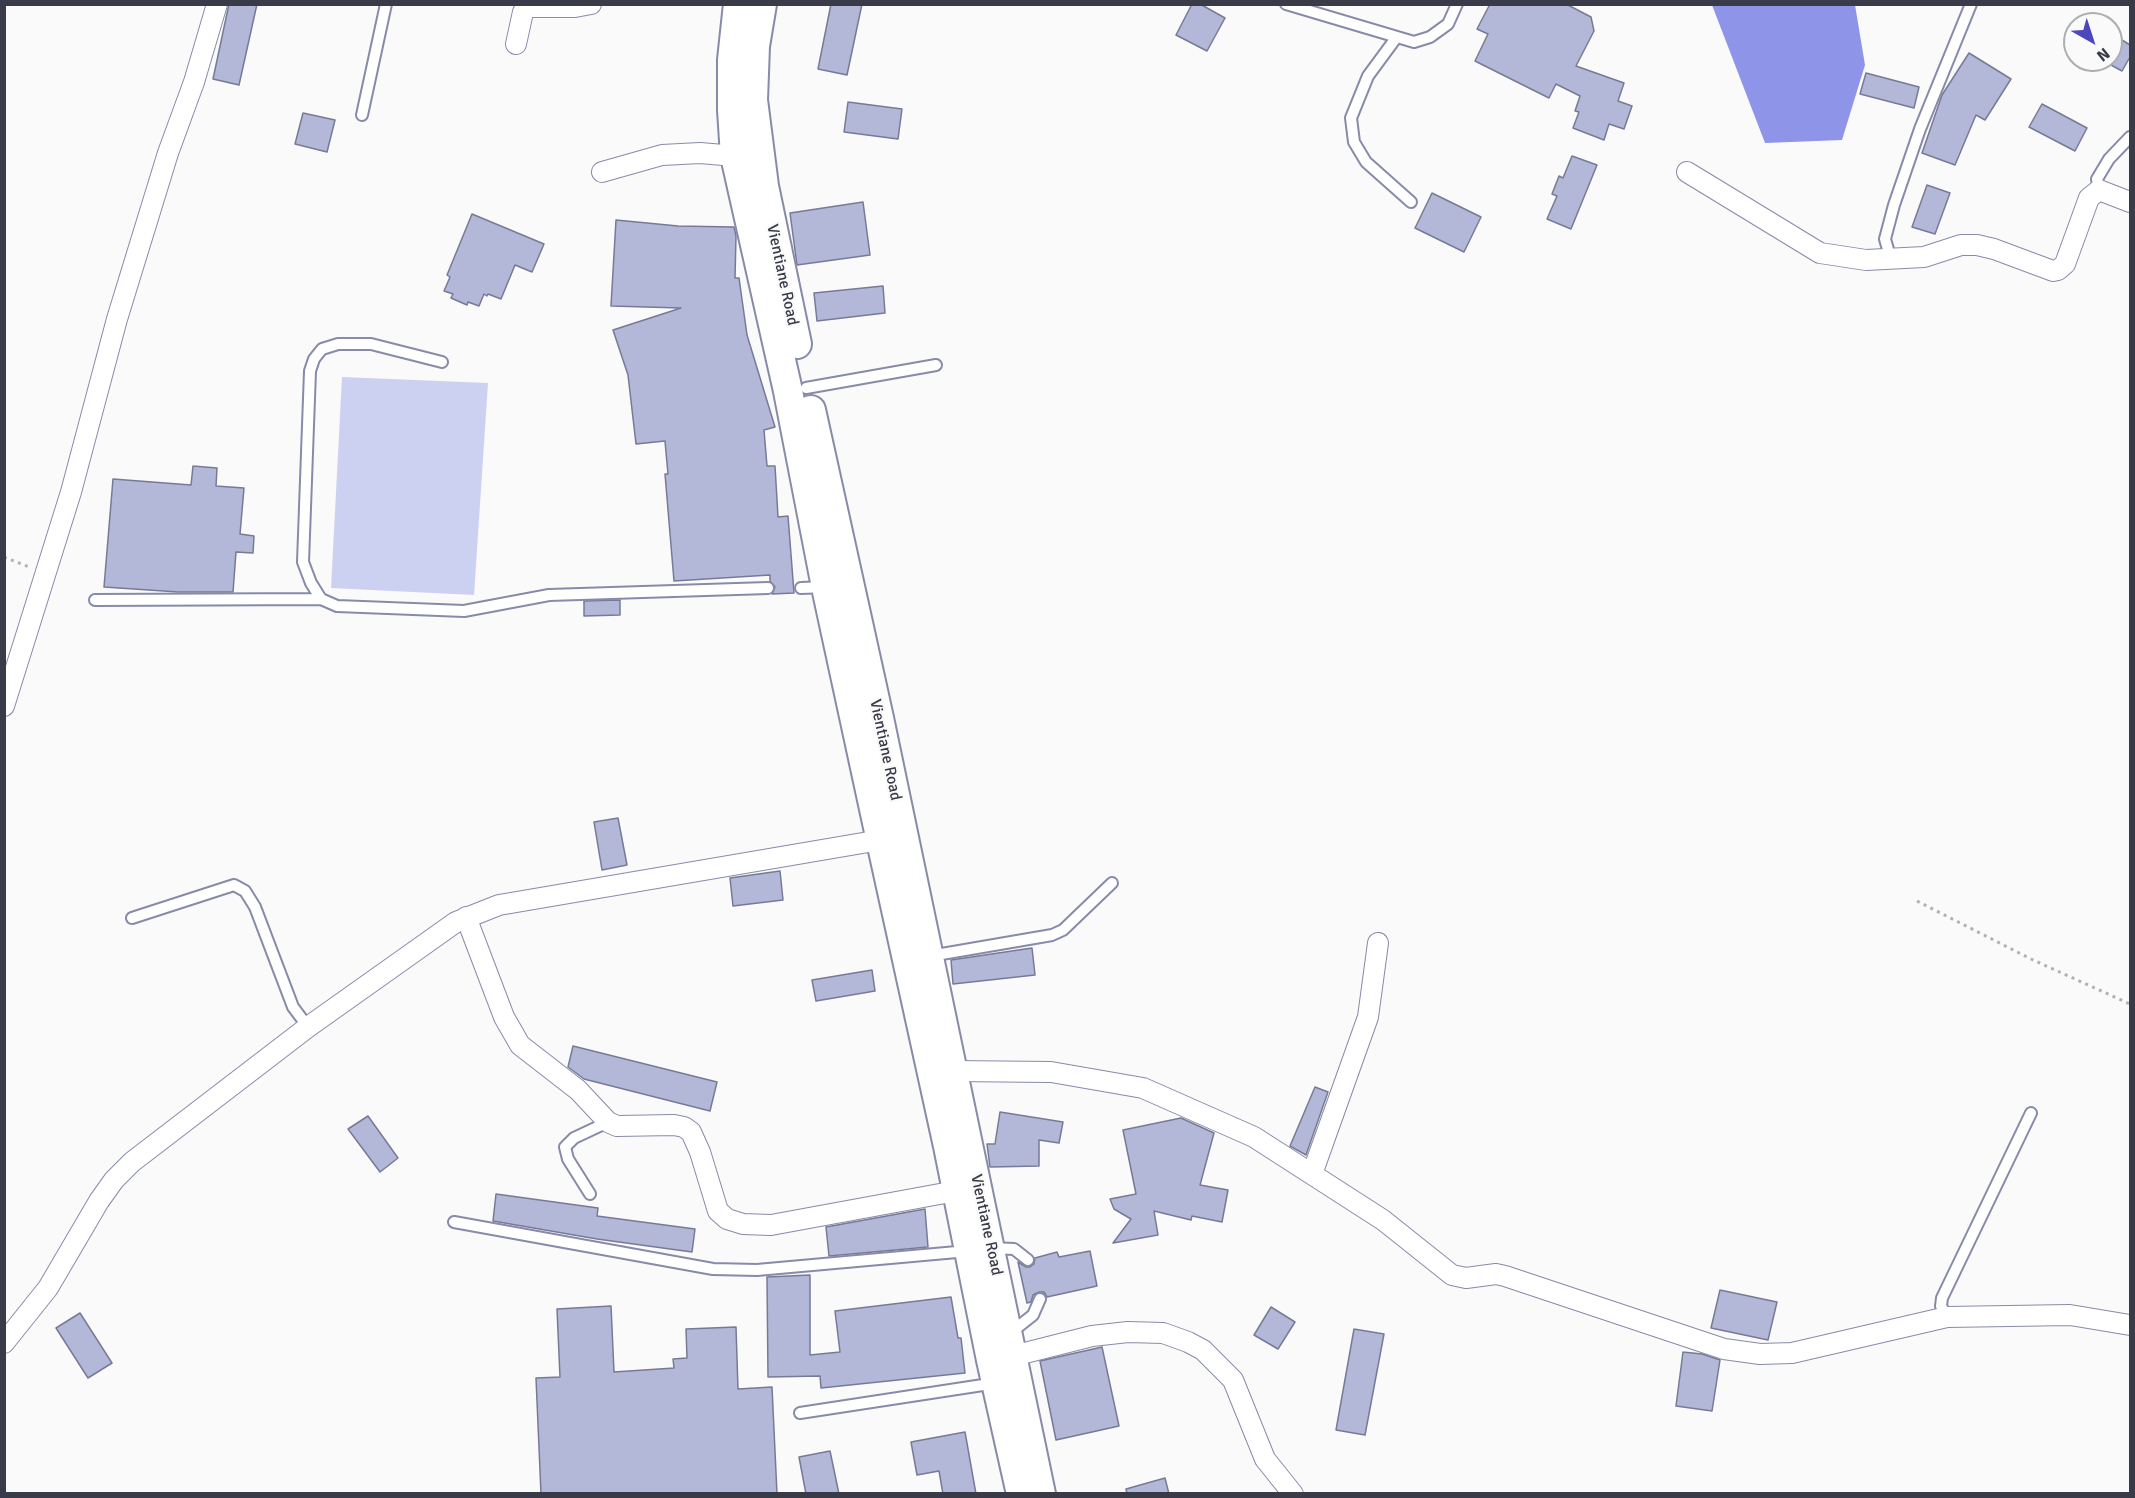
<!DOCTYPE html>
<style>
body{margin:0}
#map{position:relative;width:2135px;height:1498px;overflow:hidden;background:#fafafa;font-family:Signika,sans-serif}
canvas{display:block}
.frame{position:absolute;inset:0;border:6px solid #393b48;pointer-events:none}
.north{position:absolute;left:2063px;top:12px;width:60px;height:60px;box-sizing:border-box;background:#fafafa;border:2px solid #adaeb3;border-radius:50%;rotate:141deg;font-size:16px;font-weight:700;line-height:24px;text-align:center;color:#393b48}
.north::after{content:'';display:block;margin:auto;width:21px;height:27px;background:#4c47be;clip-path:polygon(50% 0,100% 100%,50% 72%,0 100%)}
</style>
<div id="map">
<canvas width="2135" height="1498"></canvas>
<div class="frame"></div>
<div class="north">N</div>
</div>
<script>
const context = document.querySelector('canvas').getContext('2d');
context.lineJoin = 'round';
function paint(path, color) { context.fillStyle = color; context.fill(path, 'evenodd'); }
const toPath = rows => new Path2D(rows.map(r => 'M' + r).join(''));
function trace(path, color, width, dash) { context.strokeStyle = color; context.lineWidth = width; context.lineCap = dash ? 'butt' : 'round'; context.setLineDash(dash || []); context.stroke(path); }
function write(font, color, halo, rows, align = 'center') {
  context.font = font + ' Signika,sans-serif'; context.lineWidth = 4.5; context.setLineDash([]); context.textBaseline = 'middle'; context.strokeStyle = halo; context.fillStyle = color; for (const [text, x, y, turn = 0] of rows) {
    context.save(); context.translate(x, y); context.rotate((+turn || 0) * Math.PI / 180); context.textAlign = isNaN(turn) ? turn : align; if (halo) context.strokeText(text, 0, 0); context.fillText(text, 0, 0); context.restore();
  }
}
paint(toPath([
 [342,377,488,383,474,595,331,588]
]), '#cdd1f1');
paint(toPath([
 [1712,5,1855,5,1865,65,1842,140,1765,143]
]), '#8e95e8');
const building = toPath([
 [229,4,257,4,239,85,213,79,229,4],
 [831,4,862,4,847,75,818,69,831,4],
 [1192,4,1200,4,1225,18,1207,51,1176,35,1192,4],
 [1490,4,1566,4,1591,17,1594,31,1576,66,1624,83,1618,101,1632,106,1624,129,1609,124,1604,140,1573,128,1579,112,1575,111,1580,96,1556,84,1549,98,1475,61,1488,34,1477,29,1490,4],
 [2111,33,2130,45,2130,57,2122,71,2111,65,2111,33],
 [1969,53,2011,79,1985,120,1976,115,1955,165,1922,153,1942,95,1969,53],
 [1866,73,1919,87,1914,108,1860,94,1866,73],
 [848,102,902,109,898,139,844,132,848,102],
 [2042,104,2087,128,2075,151,2029,127,2042,104],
 [303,113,335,120,327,152,295,144,303,113],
 [1572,156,1597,165,1571,229,1547,219,1557,196,1552,194,1559,176,1563,178,1572,156],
 [1927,185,1950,193,1935,234,1912,227,1927,185],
 [1432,193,1481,217,1464,252,1415,228,1432,193],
 [863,202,870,255,797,265,790,213,863,202],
 [472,214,544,244,532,272,515,265,501,299,488,294,487,296,484,294,479,306,468,302,467,305,451,298,453,294,444,291,450,277,447,275,472,214],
 [616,220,678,226,734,227,736,236,735,278,739,278,747,335,775,427,764,430,767,466,775,466,778,517,788,516,794,593,772,594,775,587,770,581,770,575,674,581,665,474,668,474,665,441,636,444,628,375,613,330,681,308,611,306,616,220],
 [883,286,885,313,817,321,814,293,883,286],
 [193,466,217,468,216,486,244,488,240,534,254,536,253,553,236,552,233,592,178,592,104,587,113,479,191,485,193,466],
 [620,600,620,615,584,616,584,601,620,600],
 [618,818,627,865,602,870,594,822,618,818],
 [780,871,783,900,733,906,730,878,780,871],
 [1032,948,1035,975,953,984,951,960,1032,948],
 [872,970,875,991,816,1001,812,980,872,970],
 [573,1046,717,1082,710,1111,584,1079,568,1067,573,1046],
 [1315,1087,1328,1092,1306,1155,1290,1146,1315,1087],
 [1000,1112,1063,1122,1059,1143,1039,1140,1039,1166,990,1167,987,1144,995,1144,1000,1112],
 [368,1116,398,1158,380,1172,348,1129,368,1116],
 [1181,1118,1214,1133,1200,1185,1228,1190,1222,1222,1192,1216,1191,1220,1154,1211,1158,1235,1113,1243,1131,1219,1114,1209,1110,1199,1136,1194,1123,1130,1181,1118],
 [496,1194,598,1208,597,1216,695,1229,692,1252,597,1239,493,1221,496,1194],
 [925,1209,928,1247,829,1256,826,1227,925,1209],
 [1090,1251,1097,1286,1047,1297,1044,1292,1039,1292,1033,1295,1031,1302,1027,1303,1018,1262,1026,1267,1030,1267,1034,1264,1035,1258,1057,1252,1059,1257,1090,1251],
 [810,1275,810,1355,840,1352,835,1311,951,1297,958,1338,961,1338,965,1373,821,1388,820,1376,768,1377,767,1277,810,1275],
 [1720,1290,1777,1302,1768,1340,1711,1328,1720,1290],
 [611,1306,614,1372,674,1368,673,1359,687,1358,686,1329,736,1327,738,1389,772,1387,777,1494,541,1494,536,1378,560,1377,557,1309,611,1306],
 [1271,1307,1295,1322,1278,1349,1254,1335,1271,1307],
 [80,1313,112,1363,88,1378,56,1328,80,1313],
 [1354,1329,1384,1334,1365,1435,1336,1430,1354,1329],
 [1102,1347,1119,1426,1056,1440,1040,1361,1102,1347],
 [1683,1352,1702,1354,1720,1360,1712,1411,1676,1406,1683,1352],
 [965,1432,976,1494,943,1494,939,1471,917,1475,911,1442,965,1432],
 [830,1451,839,1494,806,1494,799,1457,830,1451],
 [1165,1478,1169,1494,1127,1494,1126,1489,1165,1478]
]);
paint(building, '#b4b8d8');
trace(building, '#767a97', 1.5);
const service = toPath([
 [1286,4,1414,42,1430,37,1448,24,1457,4],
 [1396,38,1368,76,1351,118,1354,142,1366,162,1411,202],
 [362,115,386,4],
 [2099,190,2097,179,2109,159,2130,137],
 [1891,260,1885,239,1894,205,1920,129,1971,4],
 [442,362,371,344,338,344,322,349,314,359,310,371,303,562,311,583,321,599,337,606,464,611,549,595,768,588],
 [806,388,936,365],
 [801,588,826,587],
 [95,600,321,599],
 [132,918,234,885,245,891,255,907,293,1007,308,1027],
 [930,956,1052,935,1063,930,1112,883],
 [590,1194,568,1159,565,1147,574,1138,608,1122],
 [454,1222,713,1269,757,1270,968,1251],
 [991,1248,1014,1249,1028,1260],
 [1947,1317,1941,1306,1942,1298,2031,1113],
 [1009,1334,1033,1315,1040,1299],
 [800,1413,996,1383]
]);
const minor = toPath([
 [516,44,523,12,527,8,532,7,575,7,591,4],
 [602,172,662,155,700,153,735,156],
 [1687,172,1820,253,1866,260,1924,257,1961,245,1977,245,1994,249,2053,271,2058,270,2065,264,2089,198,2099,190,2130,202],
 [4,706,71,492,117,319,168,153,194,82,217,4],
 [466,917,504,1017,520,1045,578,1090,608,1122,617,1126,674,1125,684,1127,691,1132,700,1152,718,1211,727,1219,743,1224,771,1225,956,1191],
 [952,1071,1051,1072,1143,1088,1254,1137,1383,1220,1452,1275,1466,1278,1496,1274,1505,1276,1724,1349,1760,1354,1792,1353,1947,1317,2070,1315,2130,1325],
 [1312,1174,1368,1017,1378,943],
 [4,1343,48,1288,99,1201,114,1180,132,1162,308,1027,456,922,499,905,892,838],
 [1013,1356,1092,1336,1128,1332,1163,1333,1188,1342,1203,1350,1233,1380,1265,1459,1293,1494]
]);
const secondary = toPath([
 [738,4,732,60,732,110,735,156,788,391,826,587,881,841,948,1146,991,1360,1021,1494],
 [762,4,755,46,753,100,764,186,797,344],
 [811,410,879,718,1041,1494]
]);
trace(service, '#878ba9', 14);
trace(minor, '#878ba9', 22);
trace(secondary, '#878ba9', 32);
trace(toPath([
 [4,557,29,567],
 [1917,901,2031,959,2130,1004]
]), '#b0b1b6', 3, [3, 4.5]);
trace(service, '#fff', 10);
trace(minor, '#fff', 20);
trace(secondary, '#fff', 28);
write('16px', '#393b48', '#fafafa', [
 ["Vientiane Road",782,275,78],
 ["Vientiane Road",885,750,78],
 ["Vientiane Road",986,1225,78]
]);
</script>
